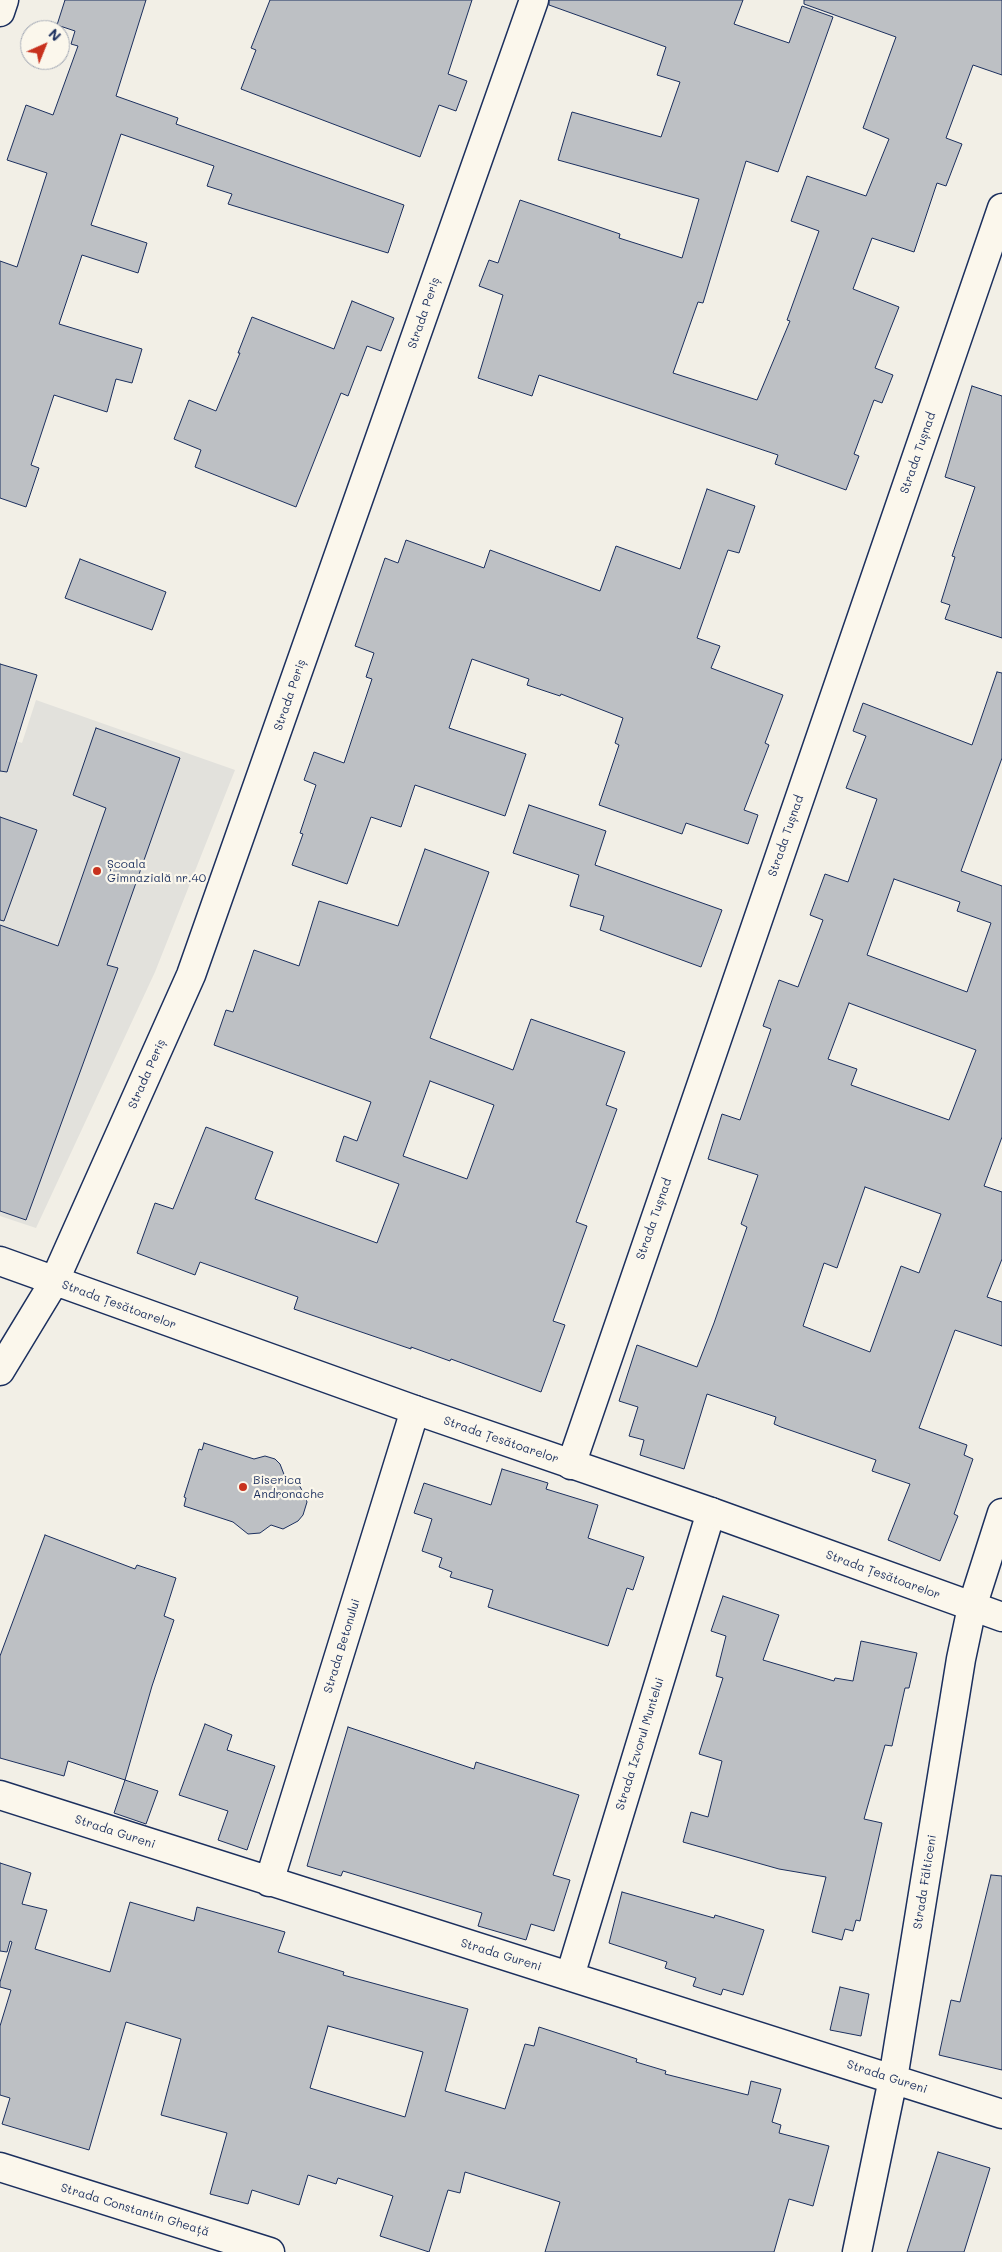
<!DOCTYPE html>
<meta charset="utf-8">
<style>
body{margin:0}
#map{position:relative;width:1002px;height:2252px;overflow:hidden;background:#f2efe6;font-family:Mali,sans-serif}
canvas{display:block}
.north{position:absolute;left:20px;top:20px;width:50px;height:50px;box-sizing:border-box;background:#fbf7ec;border:1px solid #a1a7b3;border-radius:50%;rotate:44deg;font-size:14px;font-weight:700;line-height:20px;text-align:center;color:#1b2f5e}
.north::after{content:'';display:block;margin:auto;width:18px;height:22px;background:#c8321e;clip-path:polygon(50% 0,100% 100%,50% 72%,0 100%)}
</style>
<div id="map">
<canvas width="1002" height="2252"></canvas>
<div class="north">N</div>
</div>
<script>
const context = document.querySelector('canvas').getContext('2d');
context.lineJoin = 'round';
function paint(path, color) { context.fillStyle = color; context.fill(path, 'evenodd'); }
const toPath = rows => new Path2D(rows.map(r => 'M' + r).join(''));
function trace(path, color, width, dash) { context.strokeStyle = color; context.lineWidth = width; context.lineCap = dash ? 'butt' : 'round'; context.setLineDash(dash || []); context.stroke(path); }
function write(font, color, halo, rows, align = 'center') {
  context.font = font + ' Mali,sans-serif'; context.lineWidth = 4.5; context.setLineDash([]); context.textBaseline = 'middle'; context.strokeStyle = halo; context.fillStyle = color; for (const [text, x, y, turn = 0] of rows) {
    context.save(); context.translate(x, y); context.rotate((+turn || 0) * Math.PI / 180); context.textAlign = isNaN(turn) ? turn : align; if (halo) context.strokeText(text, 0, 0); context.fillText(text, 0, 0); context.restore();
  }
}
paint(toPath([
 [36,700,235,770,155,972,36,1228,0,1216,0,735,22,743]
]), '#e2e1dc');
const building = toPath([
 [65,0,146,0,116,96,178,118,176,124,404,205,388,253,228,204,232,194,207,186,214,166,121,134,91,225,147,243,138,273,82,255,59,324,142,349,132,383,116,379,107,412,54,395,31,465,39,468,26,507,0,498,0,261,17,267,47,173,7,160,26,105,53,115,78,46,71,44,75,31,57,25,65,0],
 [270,0,472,0,448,74,467,81,456,111,439,105,420,157,241,89,256,50,251,48,270,0],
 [549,0,743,0,734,24,789,43,802,6,833,17,778,172,746,161,703,303,698,302,673,373,757,400,790,321,787,320,819,231,791,221,807,176,866,196,889,139,863,128,896,37,804,4,804,0,1002,0,1002,75,973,65,946,138,962,144,946,186,937,183,914,252,872,238,853,289,899,307,875,368,893,375,882,403,874,400,854,454,859,456,846,490,775,464,778,455,539,375,532,396,478,378,503,295,479,286,489,260,498,263,520,200,620,234,619,238,682,258,699,199,558,160,572,112,661,137,680,82,657,75,666,47,549,5,549,0],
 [352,301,394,318,381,351,367,346,348,396,341,393,296,507,195,467,201,450,174,439,189,400,216,411,240,353,238,353,252,317,334,349,352,301],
 [972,386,1002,396,1002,638,945,619,950,605,941,602,955,557,952,556,975,487,945,477,972,386],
 [707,489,755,506,739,553,728,550,697,638,720,646,711,668,783,695,765,743,769,745,744,810,758,815,748,844,686,823,682,834,599,805,619,745,615,743,623,718,561,694,560,696,527,685,529,679,472,659,449,728,526,754,505,816,415,785,401,827,371,817,347,884,292,865,303,834,300,833,316,785,304,780,314,752,344,763,372,679,366,677,374,653,355,646,385,558,398,563,406,540,484,568,490,550,600,591,616,546,680,569,707,489],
 [80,559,166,592,152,630,65,598,80,559],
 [0,664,37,675,7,772,0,771,0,664],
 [997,672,1002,673,1002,758,961,871,1002,886,1002,1137,984,1186,1002,1192,1002,1259,987,1297,1002,1302,1002,1346,955,1330,919,1428,967,1445,964,1455,973,1459,954,1514,958,1516,940,1561,888,1540,910,1484,872,1471,876,1460,781,1427,774,1424,776,1417,707,1394,684,1469,640,1455,644,1440,629,1436,638,1407,619,1401,637,1345,697,1367,714,1323,747,1227,741,1224,758,1175,708,1159,722,1114,740,1120,771,1029,763,1026,779,980,798,987,823,920,810,915,825,874,848,882,877,799,846,788,866,736,853,731,863,703,972,745,997,672],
 [894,879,960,902,957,911,991,923,967,992,867,955,894,879],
 [849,1003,976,1050,949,1120,851,1085,857,1069,828,1059,849,1003],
 [865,1187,941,1214,919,1273,901,1266,870,1352,803,1326,824,1263,837,1268,865,1187],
 [96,728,180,758,107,965,118,968,26,1220,0,1211,0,925,58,946,106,808,73,795,96,728],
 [529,805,606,831,595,865,722,910,701,967,600,930,604,916,570,906,579,875,513,853,529,805],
 [0,817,37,830,4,921,0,920,0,817],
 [425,849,489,872,430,1038,513,1070,531,1019,625,1052,606,1105,617,1109,576,1222,587,1226,553,1321,565,1325,541,1392,451,1359,450,1361,411,1347,411,1349,294,1309,298,1297,200,1262,195,1275,137,1253,155,1203,173,1209,206,1127,273,1152,255,1199,377,1243,399,1184,336,1161,344,1136,357,1141,371,1102,214,1045,226,1010,233,1012,254,950,299,966,319,901,398,926,425,849],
 [430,1081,494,1105,467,1179,403,1156,430,1081],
 [204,1443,254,1459,265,1456,275,1459,280,1464,285,1477,297,1481,305,1496,307,1502,303,1515,298,1521,283,1529,271,1525,260,1533,248,1534,233,1522,184,1506,186,1498,184,1497,199,1449,202,1450,204,1443],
 [502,1469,548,1483,546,1489,598,1505,588,1538,644,1557,633,1590,627,1588,608,1646,488,1607,493,1590,450,1577,452,1572,439,1567,442,1558,422,1551,432,1519,414,1513,424,1483,491,1505,502,1469],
 [45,1535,135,1569,137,1565,176,1578,164,1616,174,1620,152,1686,125,1780,68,1761,64,1776,0,1758,0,1656,45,1535],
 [723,1596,779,1615,763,1660,834,1681,835,1678,853,1681,861,1641,917,1653,909,1688,905,1688,892,1746,885,1745,864,1819,882,1823,860,1921,856,1920,853,1931,845,1929,842,1940,812,1932,826,1877,779,1869,683,1842,691,1812,708,1817,722,1761,699,1754,723,1678,716,1676,726,1636,711,1631,723,1596],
 [205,1724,232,1735,227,1750,275,1766,247,1850,218,1840,228,1811,179,1795,205,1724],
 [348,1727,474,1769,476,1762,579,1795,553,1875,570,1880,554,1931,531,1924,526,1940,478,1926,482,1913,343,1871,341,1876,307,1866,348,1727],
 [125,1780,158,1791,146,1824,114,1813,125,1780],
 [0,1863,31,1873,22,1904,47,1910,35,1949,110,1972,130,1902,194,1921,197,1907,285,1932,278,1952,344,1972,343,1975,468,2009,445,2091,505,2109,525,2044,534,2046,539,2027,637,2059,636,2062,666,2071,665,2074,748,2095,751,2081,781,2089,772,2122,781,2125,779,2133,829,2146,813,2206,789,2199,774,2252,545,2252,560,2202,465,2172,460,2193,448,2190,429,2252,380,2236,393,2196,338,2178,336,2184,308,2175,299,2205,252,2190,248,2204,210,2194,227,2133,161,2115,181,2039,126,2022,89,2150,2,2124,10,2098,0,2095,0,2026,11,1990,0,1987,0,1982,12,1942,10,1941,7,1952,0,1951,0,1863],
 [328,2026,423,2052,405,2117,310,2088,328,2026],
 [991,1875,1002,1876,1002,2070,939,2055,951,2000,960,2002,991,1875],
 [622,1892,714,1918,715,1915,764,1930,743,1995,723,1989,721,1995,693,1986,696,1978,665,1968,667,1962,609,1943,622,1892],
 [840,1987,869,1994,861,2036,830,2030,840,1987],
 [938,2152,990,2168,964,2252,907,2252,938,2152]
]);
paint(building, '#bdc0c4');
trace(building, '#1b2f5e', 1);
const minor = toPath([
 [0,12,4,0],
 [571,1465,1002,208],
 [0,1795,1002,2114],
 [269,1882,415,1410],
 [570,1976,711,1512],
 [0,2167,270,2252],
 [857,2252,893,2079,961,1659,972,1607,1002,1513]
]);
const tertiary = toPath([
 [0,1261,415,1410,711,1512,1002,1617],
 [0,1371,54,1282,191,975,534,0]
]);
trace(minor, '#1b2f5e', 31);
trace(tertiary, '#1b2f5e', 31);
trace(minor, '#fbf7ec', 28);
trace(tertiary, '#fbf7ec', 28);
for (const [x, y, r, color] of [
 [97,871,5,"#c8321e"],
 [243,1487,5,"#c8321e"]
]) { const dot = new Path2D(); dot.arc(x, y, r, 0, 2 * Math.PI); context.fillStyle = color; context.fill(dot); trace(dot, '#fbf7ec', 2); }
write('12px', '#1b2f5e', '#fbf7ec', [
 ["Strada Periș",424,313,-71],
 ["Strada Tușnad",918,453,-71],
 ["Strada Periș",290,695,-71],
 ["Strada Tușnad",786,836,-71],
 ["Strada Periș",147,1074,-66],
 ["Strada Tușnad",654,1219,-71],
 ["Strada Țesătoarelor",119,1305,20],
 ["Strada Țesătoarelor",501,1440,19],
 ["Strada Țesătoarelor",883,1575,20],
 ["Strada Betonului",342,1646,-73],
 ["Strada Izvorul Muntelui",640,1744,-73],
 ["Strada Gureni",115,1832,18],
 ["Strada Fălticeni",925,1882,-81],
 ["Strada Gureni",501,1955,17],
 ["Strada Gureni",887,2077,18],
 ["Strada Constantin Gheață",135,2210,17]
]);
write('12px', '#1b2f5e', '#fbf7ec', [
 ["Școala",107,864],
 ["Gimnazială nr.40",107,878],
 ["Biserica",253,1480],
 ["Andronache",253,1494]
], 'left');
</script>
